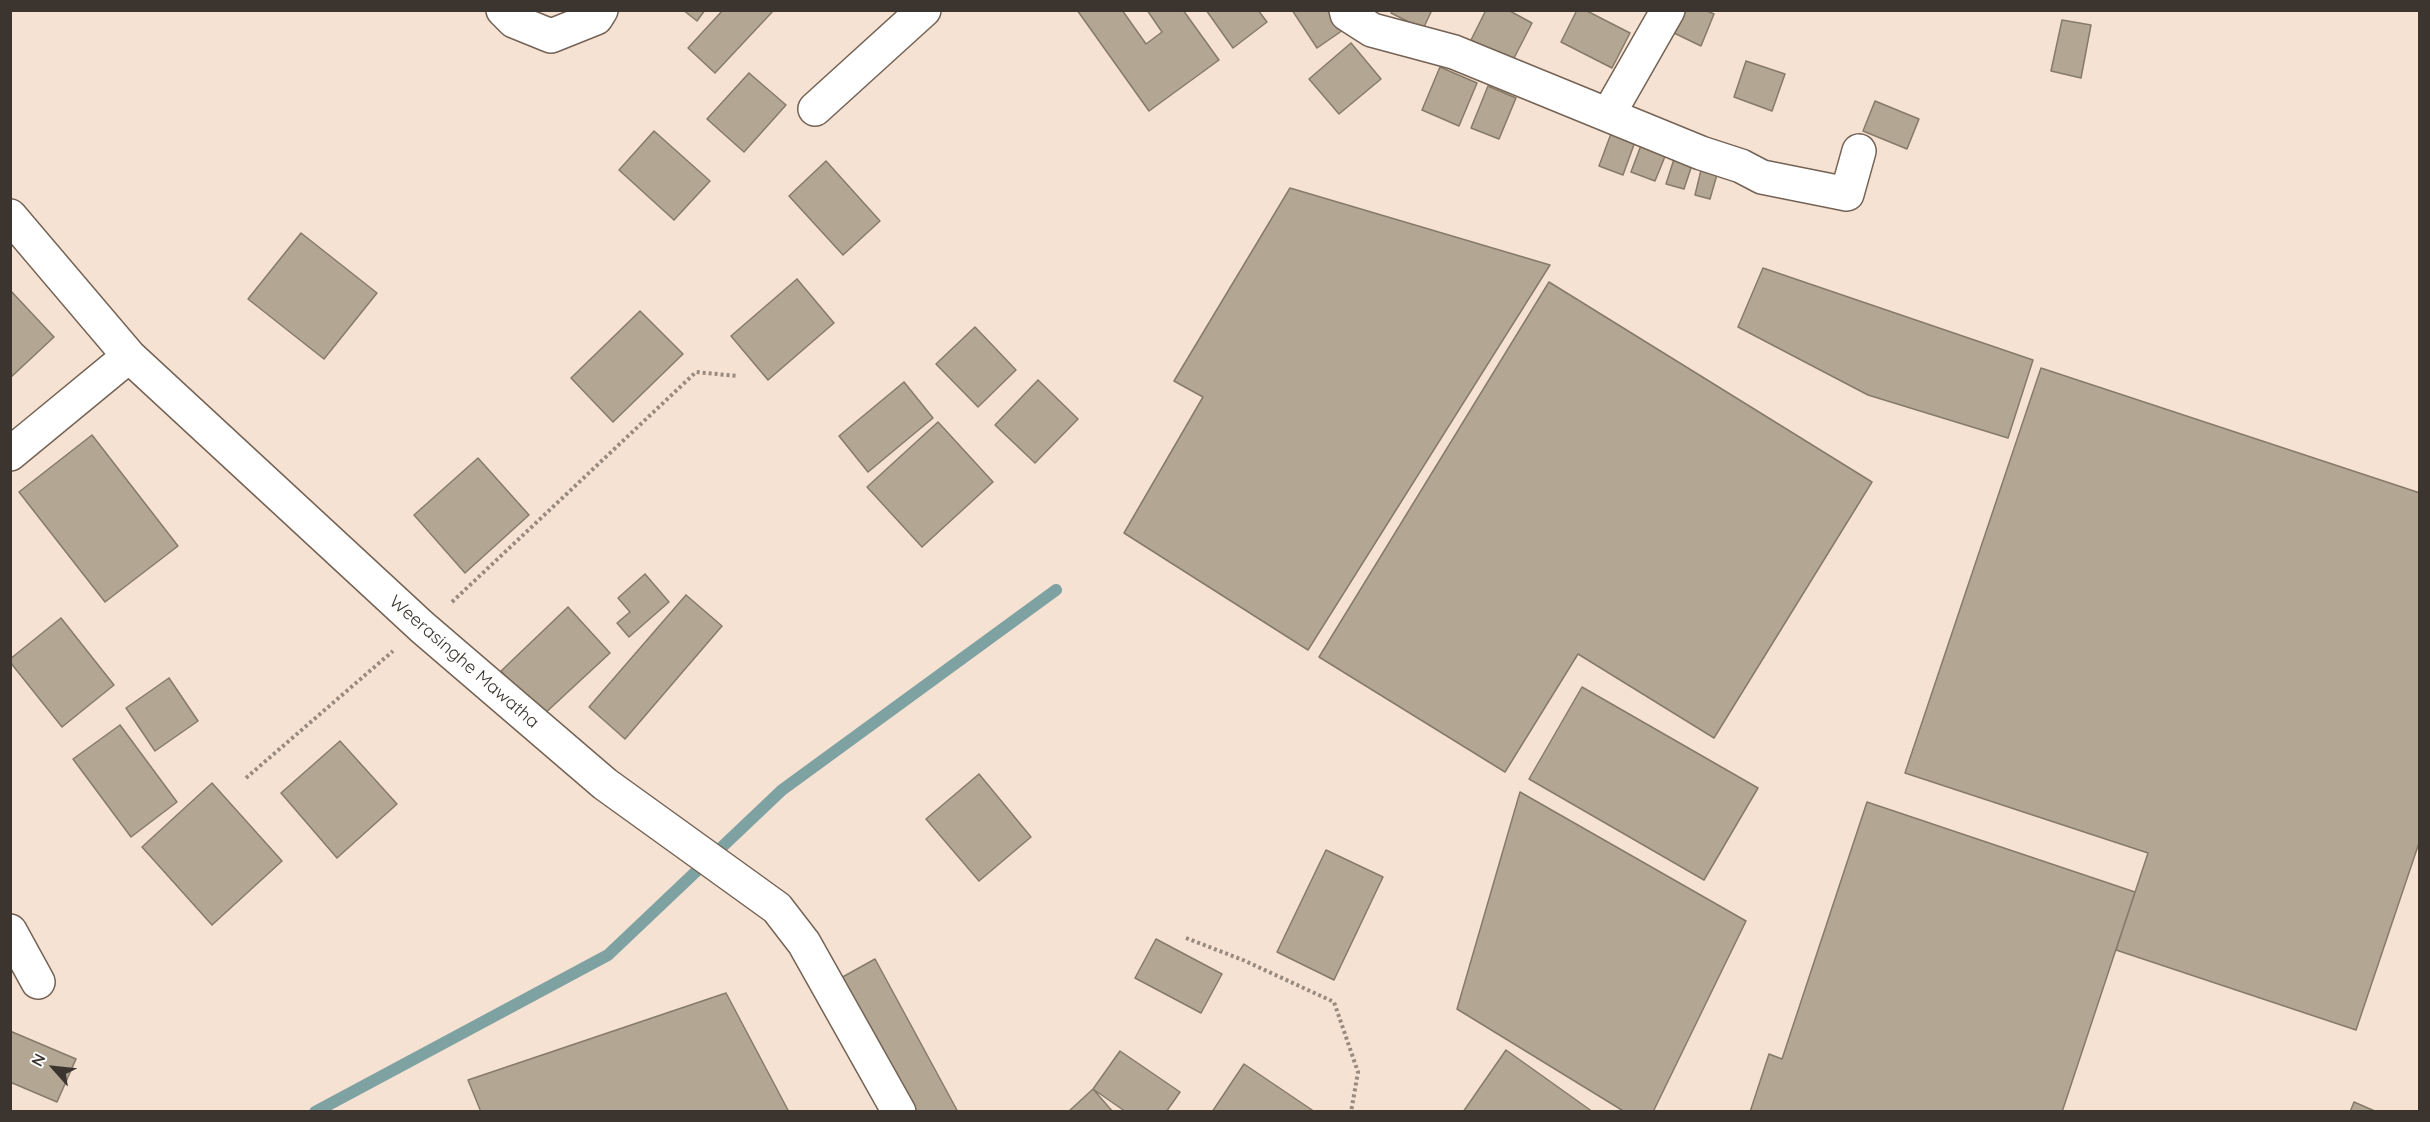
<!DOCTYPE html>
<style>
body{margin:0}
#map{position:relative;width:2430px;height:1122px;overflow:hidden;background:#f6e2d2;font-family:Quicksand,sans-serif}
canvas{display:block}
.frame{position:absolute;inset:0;border:12px solid #3c342e;pointer-events:none}
.north{position:absolute;left:24px;top:1038px;width:60px;height:60px;-webkit-text-stroke:4px #fff;paint-order:stroke;rotate:297deg;font-size:16px;font-weight:700;line-height:24px;text-align:center;color:#3c342e}
.north::after{content:'';display:block;margin:auto;width:21px;height:27px;background:#3c342e;clip-path:polygon(50% 0,100% 100%,50% 72%,0 100%)}
</style>
<div id="map">
<canvas width="2430" height="1122"></canvas>
<div class="frame"></div>
<div class="north">N</div>
</div>
<script>
const context = document.querySelector('canvas').getContext('2d');
context.lineJoin = 'round';
const toPath = rows => new Path2D(rows.map(r => 'M' + r).join(''));
function trace(path, color, width, dash) { context.strokeStyle = color; context.lineWidth = width; context.lineCap = dash ? 'butt' : 'round'; context.setLineDash(dash || []); context.stroke(path); }
function paint(path, color) { context.fillStyle = color; context.fill(path, 'evenodd'); }
function write(font, color, halo, rows, align = 'center') {
  context.font = font + ' Quicksand,sans-serif'; context.lineWidth = 4.5; context.setLineDash([]); context.textBaseline = 'middle'; context.strokeStyle = halo; context.fillStyle = color; for (const [text, x, y, turn = 0] of rows) {
    context.save(); context.translate(x, y); context.rotate((+turn || 0) * Math.PI / 180); context.textAlign = isNaN(turn) ? turn : align; if (halo) context.strokeText(text, 0, 0); context.fillText(text, 0, 0); context.restore();
  }
}
trace(toPath([
 [315,1112,608,955,782,790,1056,590]
]), '#7ea2a2', 12);
const building = toPath([
 [683,10,705,10,697,21,683,10],
 [723,10,774,10,715,73,688,48,723,10],
 [1077,10,1122,10,1146,44,1162,32,1147,10,1183,10,1219,60,1149,111,1077,10],
 [1206,10,1258,10,1267,22,1233,48,1206,10],
 [1292,10,1334,10,1346,28,1317,48,1292,10],
 [1393,10,1432,10,1423,29,1391,13,1393,10],
 [1486,10,1508,10,1532,23,1512,62,1471,40,1486,10],
 [1577,10,1585,10,1630,33,1612,68,1561,42,1577,10],
 [1682,10,1705,10,1714,14,1701,46,1672,32,1682,10],
 [2062,20,2091,25,2081,78,2051,71,2062,20],
 [1351,43,1381,79,1339,114,1309,79,1351,43],
 [1746,61,1785,74,1772,111,1734,97,1746,61],
 [1440,67,1477,83,1459,126,1422,110,1440,67],
 [749,73,786,105,744,152,707,119,749,73],
 [1488,86,1516,98,1499,139,1471,128,1488,86],
 [1875,101,1919,119,1907,149,1863,131,1875,101],
 [654,131,710,181,674,220,619,170,654,131],
 [1612,131,1636,139,1623,175,1599,166,1612,131],
 [1643,140,1668,149,1655,181,1631,172,1643,140],
 [1676,153,1694,159,1684,189,1666,184,1676,153],
 [826,161,880,221,843,255,789,196,826,161],
 [1702,166,1718,171,1710,199,1695,195,1702,166],
 [1290,188,1550,265,1308,650,1124,533,1203,397,1174,381,1290,188],
 [301,233,377,293,324,359,248,299,301,233],
 [1763,268,2033,360,2008,438,1868,395,1738,327,1763,268],
 [797,279,834,323,768,380,731,336,797,279],
 [1549,282,1872,482,1714,738,1578,654,1505,772,1319,657,1549,282],
 [10,290,54,337,10,378,10,290],
 [640,311,683,354,613,422,571,378,640,311],
 [975,327,1016,370,978,407,936,364,975,327],
 [2041,368,2420,493,2420,840,2356,1030,2116,950,2148,853,1905,773,2041,368],
 [1038,380,1078,419,1035,463,995,425,1038,380],
 [904,382,933,418,868,472,839,436,904,382],
 [938,422,993,482,922,547,867,487,938,422],
 [92,435,178,546,105,602,19,492,92,435],
 [478,458,529,515,465,573,414,515,478,458],
 [645,574,669,602,629,637,617,623,630,612,618,598,645,574],
 [686,595,722,626,625,739,589,707,686,595],
 [568,607,610,653,542,716,501,671,568,607],
 [61,618,114,685,62,727,10,662,10,659,61,618],
 [169,678,198,721,155,751,126,708,169,678],
 [1582,687,1758,788,1704,880,1529,779,1582,687],
 [120,725,177,802,131,837,73,759,120,725],
 [340,741,397,804,337,858,281,793,340,741],
 [979,774,1031,837,979,881,926,819,979,774],
 [212,783,282,861,212,925,142,847,212,783],
 [1520,792,1746,921,1653,1112,1625,1112,1457,1009,1520,792],
 [1867,802,2135,892,2062,1112,1750,1112,1769,1054,1782,1059,1867,802],
 [1326,850,1383,877,1334,980,1277,952,1326,850],
 [1156,939,1222,974,1201,1013,1135,978,1156,939],
 [875,959,958,1112,910,1112,839,979,875,959],
 [726,993,789,1112,481,1112,468,1080,726,993],
 [10,1031,76,1059,57,1102,10,1082,10,1031],
 [1506,1050,1593,1112,1463,1112,1506,1050],
 [1120,1051,1180,1092,1166,1112,1126,1112,1093,1089,1120,1051],
 [1244,1064,1315,1112,1212,1112,1244,1064],
 [1093,1089,1113,1112,1068,1112,1093,1089],
 [2354,1102,2377,1112,2350,1112,2354,1102]
]);
paint(building, '#b3a794');
trace(building, '#867a68', 1.5);
const street = toPath([
 [503,10,514,21,551,36,596,18,601,10],
 [1346,10,1347,14,1372,30,1454,52,1701,153,1741,166,1762,177,1847,194,1859,151],
 [815,109,924,10],
 [1608,115,1668,10],
 [10,216,129,356,422,627,605,784,777,908,804,943,899,1112],
 [10,454,129,356],
 [10,931,38,982]
]);
trace(street, '#746355', 36);
trace(toPath([
 [452,602,696,372,737,376],
 [246,778,393,651],
 [1186,938,1243,960,1334,1002,1358,1072,1351,1112]
]), '#988a7f', 4, [3, 3]);
trace(street, '#fff', 33);
write('18px', '#3c342e', '#fff', [
 ["Weerasinghe Mawatha",464,662,41]
]);
</script>
